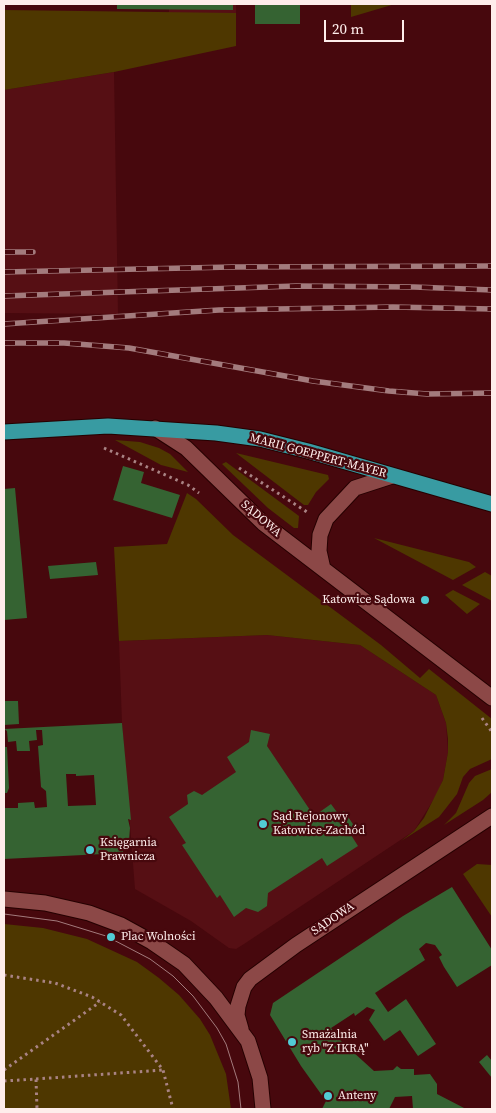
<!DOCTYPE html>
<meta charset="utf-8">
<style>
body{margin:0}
#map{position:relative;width:496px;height:1113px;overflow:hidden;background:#47080d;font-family:"Source Serif 4",serif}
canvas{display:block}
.frame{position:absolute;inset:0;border:5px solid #feedeb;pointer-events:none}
.scale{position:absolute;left:324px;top:20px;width:80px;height:22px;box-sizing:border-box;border:2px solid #feedeb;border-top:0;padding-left:6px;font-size:15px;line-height:18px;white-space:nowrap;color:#feedeb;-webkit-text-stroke:4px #47080d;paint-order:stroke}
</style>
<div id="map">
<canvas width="496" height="1113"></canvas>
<div class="frame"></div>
<div class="scale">20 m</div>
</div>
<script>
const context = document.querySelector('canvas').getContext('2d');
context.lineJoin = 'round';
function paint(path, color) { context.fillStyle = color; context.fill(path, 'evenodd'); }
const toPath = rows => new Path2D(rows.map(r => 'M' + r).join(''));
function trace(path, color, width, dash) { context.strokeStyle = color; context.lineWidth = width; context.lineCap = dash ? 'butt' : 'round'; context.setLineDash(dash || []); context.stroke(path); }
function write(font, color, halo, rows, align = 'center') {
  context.font = font + ' "Source Serif 4",serif'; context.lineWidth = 4.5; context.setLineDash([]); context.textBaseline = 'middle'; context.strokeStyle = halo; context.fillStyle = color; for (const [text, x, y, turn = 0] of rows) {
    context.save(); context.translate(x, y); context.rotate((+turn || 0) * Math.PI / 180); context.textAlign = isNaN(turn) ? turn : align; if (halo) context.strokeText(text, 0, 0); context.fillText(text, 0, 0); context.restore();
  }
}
paint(toPath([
 [169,4,236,4,236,13,169,13],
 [114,72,118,314,4,313,4,90],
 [267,635,360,645,436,695,446,723,448,752,443,780,437,794,414,831,244,944,236,949,229,948,191,921,135,889,122,723,119,641]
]), '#560f14');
paint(toPath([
 [351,4,395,4,351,17],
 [4,10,236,13,236,46,114,72,4,90],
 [115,440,140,442,159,448,170,454,188,472,161,465],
 [236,453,328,475,329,479,316,492,308,505,304,505],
 [226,462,299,516,298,528,294,528,268,508,222,464],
 [187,493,196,499,233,535,381,645,420,678,429,669,492,719,492,759,470,769,463,777,457,794,439,817,401,841,414,831,424,818,443,780,448,752,448,739,446,723,436,695,360,645,267,635,119,641,114,547,167,544],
 [374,538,469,562,476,567,453,580],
 [485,572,492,576,492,601,462,585],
 [453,590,480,604,467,614,445,595],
 [492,769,492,792,483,800,444,825,456,813,469,783,475,776],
 [477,864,492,865,492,917,463,874],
 [4,924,43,928,87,939,137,962,159,978,179,995,200,1019,210,1035,226,1074,231,1109,4,1109]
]), '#4e3700');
paint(toPath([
 [117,4,233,4,233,10,117,9],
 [255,4,300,4,300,24,255,24],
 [123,466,144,472,141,483,180,495,172,518,113,500],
 [15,488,27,618,4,620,4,489],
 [96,562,98,575,50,579,48,566],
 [4,701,18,701,19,724,4,725],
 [122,723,131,820,128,819,130,828,129,841,123,842,123,853,4,859,4,808,18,808,18,803,34,802,35,808,47,807,46,791,41,787,38,746,43,745,42,730,36,730,37,740,29,741,30,751,17,751,16,741,8,742,7,731,4,729],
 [66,774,76,774,76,776,94,775,96,805,68,806],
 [251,730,270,734,267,746,314,816,331,804,339,815,344,811,357,830,351,835,358,846,327,866,322,858,268,893,267,906,258,912,246,908,234,917,220,895,217,898,182,845,186,843,169,817,188,804,187,795,194,791,202,795,236,772,227,757,249,742],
 [4,747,7,747,9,788,7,793,4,793],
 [452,887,492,950,492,965,457,987,444,967,439,957,442,955,435,945,426,943,419,949,425,960,375,993,388,1012,406,999,436,1044,418,1056,400,1030,384,1041,369,1020,375,1010,367,1007,355,1016,354,1013,331,1028,341,1041,374,1071,393,1070,397,1066,401,1069,414,1069,414,1075,430,1074,437,1084,437,1094,466,1109,413,1109,412,1096,395,1097,389,1109,322,1109,326,1101,301,1066,270,1015,273,1003,403,916],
 [487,1055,492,1061,492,1078,479,1062]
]), '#356332');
const minor = toPath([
 [155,428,186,448,263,523,492,698],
 [323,569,319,551,320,535,326,519,355,488,392,476],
 [4,899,45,903,89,913,121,925,152,942,184,964,216,998,248,1041,260,1078,263,1109],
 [241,1029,237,1015,238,1006,244,987,250,979,296,945,492,816]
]);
const major = toPath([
 [4,432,108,426,216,433,260,439,308,451,492,504]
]);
trace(minor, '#250001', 17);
trace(major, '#250001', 17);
trace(toPath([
 [104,448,188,485,199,493],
 [239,468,307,512],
 [482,718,492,732],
 [4,975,55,983,92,997,121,1015,163,1070,173,1109],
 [4,1070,100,1002],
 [36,1079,163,1070],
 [4,1081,36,1079,37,1109]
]), '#a98384', 3, [2.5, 4]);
trace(minor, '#8c4847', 15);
trace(major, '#389ba2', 15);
trace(toPath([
 [4,914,57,921,106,936,150,959,173,976,193,996,217,1028,226,1044,238,1082,241,1109]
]), '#a37b7d', 1);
const rail = toPath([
 [4,252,33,252],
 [4,272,232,267,492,266],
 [4,296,296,286,414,287,492,290],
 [4,324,219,310,393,307,492,309],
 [4,343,64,343,129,348,313,381,389,391,427,394,492,393]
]);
trace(rail, '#a37b7d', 5.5);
trace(rail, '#47080d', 4, [11]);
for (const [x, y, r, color] of [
 [425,600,5,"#52ccd5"],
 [263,824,5,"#52ccd5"],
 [90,850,5,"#52ccd5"],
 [111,937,5,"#52ccd5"],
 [292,1042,5,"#52ccd5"],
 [328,1096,5,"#52ccd5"]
]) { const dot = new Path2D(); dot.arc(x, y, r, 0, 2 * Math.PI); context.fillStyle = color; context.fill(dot); trace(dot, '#47080d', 2); }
write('12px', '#feedeb', '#47080d', [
 ["MARII GOEPPERT-MAYER",318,456,15],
 ["SĄDOWA",261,519,41],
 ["SĄDOWA",333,919,-34]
]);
write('12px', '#feedeb', '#47080d', [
 ["Katowice Sądowa",415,600,"right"],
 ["Sąd Rejonowy",273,817],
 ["Katowice-Zachód",273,831],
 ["Księgarnia",100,843],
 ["Prawnicza",100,857],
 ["Plac Wolności",121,937],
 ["Smażalnia",302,1035],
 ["ryb \"Z IKRĄ\"",302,1049],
 ["Anteny",338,1096]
], 'left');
</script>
